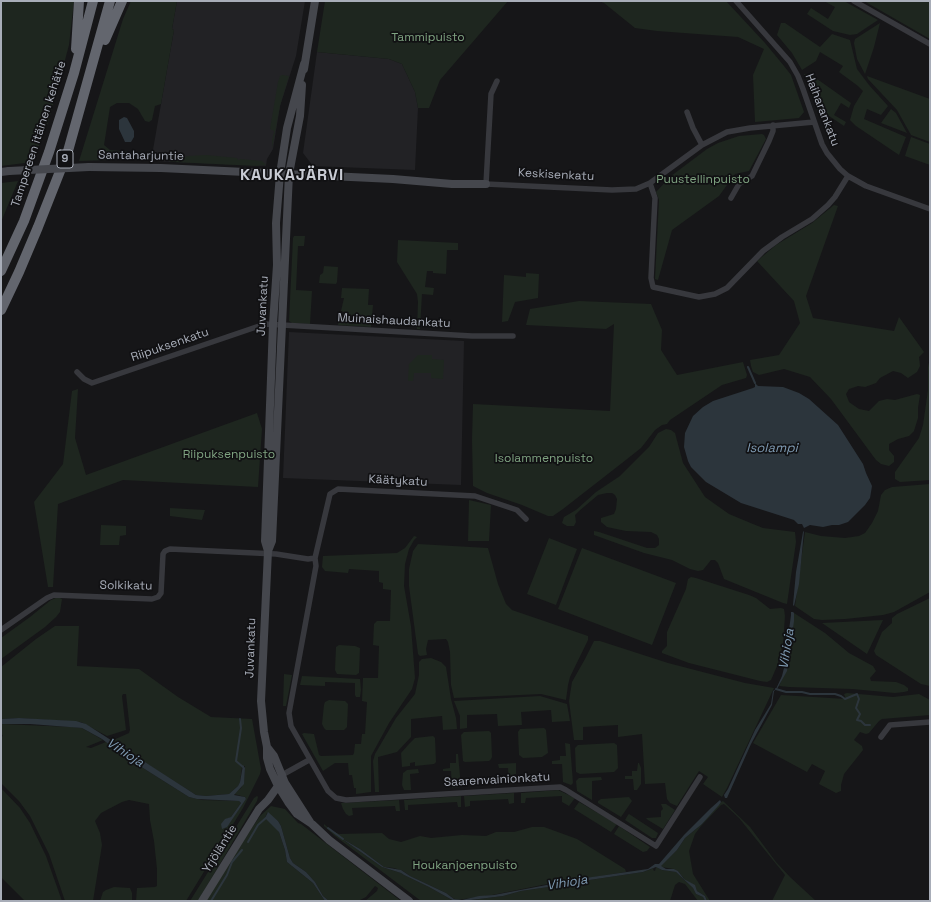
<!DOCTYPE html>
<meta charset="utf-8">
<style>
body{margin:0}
#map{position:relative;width:931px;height:902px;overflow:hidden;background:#161618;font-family:"Space Grotesk",sans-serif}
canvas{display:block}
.frame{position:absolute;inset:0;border:2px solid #a8adb8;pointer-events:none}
</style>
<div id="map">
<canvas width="931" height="902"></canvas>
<div class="frame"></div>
</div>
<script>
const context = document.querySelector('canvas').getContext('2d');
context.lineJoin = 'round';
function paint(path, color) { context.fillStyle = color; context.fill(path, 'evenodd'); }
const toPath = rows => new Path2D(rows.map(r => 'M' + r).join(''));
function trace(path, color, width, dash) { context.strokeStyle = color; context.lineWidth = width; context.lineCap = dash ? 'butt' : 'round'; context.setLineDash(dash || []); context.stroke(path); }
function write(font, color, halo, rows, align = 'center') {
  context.font = font + ' "Space Grotesk",sans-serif'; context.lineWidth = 3.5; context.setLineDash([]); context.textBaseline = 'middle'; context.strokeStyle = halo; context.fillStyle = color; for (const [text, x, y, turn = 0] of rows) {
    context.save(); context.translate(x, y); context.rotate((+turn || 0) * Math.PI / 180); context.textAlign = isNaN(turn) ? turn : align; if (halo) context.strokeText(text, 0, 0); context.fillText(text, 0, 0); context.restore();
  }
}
paint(toPath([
 [177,1,305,1,296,56,280,106,273,149,267,159,266,166,151,161,174,30,172,29],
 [317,52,389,59,402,64,415,92,418,108,415,170,313,166,303,153],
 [289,332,464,341,461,485,283,478]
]), '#222225');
paint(toPath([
 [1,1,74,1,69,45,49,120,33,162,1,166],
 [131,1,177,1,172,29,174,30,161,104,155,106,152,120,149,122,145,121,138,109,129,103,117,103,110,107,104,145,110,150,142,153,144,156,143,159,79,161,123,19],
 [325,1,508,1,440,80,429,108,418,108,415,92,402,64,389,59,317,52],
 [599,1,726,1,765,43,784,66,791,75,804,112,799,118,755,122,753,75,764,49,738,37,657,31,635,28,604,3],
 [824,1,844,1,878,20,857,34,850,35,833,31,807,14,811,8,828,19,835,7],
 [864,1,930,1,930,39],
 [781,23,785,23,820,47,832,34,850,40,857,69,869,85,888,106,881,115,867,109,864,119,906,137,899,155,856,126,850,120,854,106,863,91,858,86,839,72,843,66,820,52,816,61,802,70,792,53,777,35],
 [880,23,874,47,865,74,857,59,854,43,855,39],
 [804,74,810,74,851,103,849,108,841,103,834,115,846,122,844,126,826,114,821,120],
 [282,75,289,76,280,106,272,149,272,141,274,131,270,129,278,82,280,76],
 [867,76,930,99,930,142,911,135,897,110,868,79],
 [891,109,896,113,907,133,881,123],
 [762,134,764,135,766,139,749,171,735,174,719,196,672,230,658,280,655,279,659,200,656,192,671,176,707,149,718,143,739,136],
 [911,137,930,144,930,165,905,156],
 [206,155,237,158,238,160,240,159,262,161,266,165,257,166,173,162,168,161,167,160,189,156],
 [18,181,1,222,1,183],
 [834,205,838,206,806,296,813,318,894,331,899,317,924,352,919,357,920,366,917,372,908,378,901,373,893,371,880,378,876,383,865,387,858,386,849,389,846,394,849,402,859,409,869,411,879,401,887,399,895,400,917,394,920,395,918,408,918,418,914,431,909,436,898,439,889,444,889,450,894,456,894,462,889,466,881,464,876,460,831,399,810,377,784,369,759,375,753,372,751,366,750,360,779,355,800,323,794,301,757,261,776,245,812,223],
 [294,236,305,236,304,246,298,246,296,290,312,291,310,324,292,323,289,321,293,238],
 [398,240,458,243,458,250,447,250,446,274,433,273,433,271,427,271,425,287,434,288,433,295,422,294,420,329,417,329,418,302,417,294,397,262],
 [324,266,338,267,337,282,336,284,319,283,320,275,323,273],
 [526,273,539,274,538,298,515,302,508,321,502,322,504,275,526,277],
 [342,288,369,289,368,305,373,305,371,327,338,325,339,321,343,321,344,312,341,311,344,298,341,298],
 [579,301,651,304,662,330,661,350,677,375,743,362,747,375,746,378,722,385,670,420,667,424,662,425,655,430,641,448,622,463,563,509,553,516,548,516,522,505,487,493,473,486,472,440,473,404,610,411,614,324,606,329,526,325,530,309],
 [418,355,432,355,432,359,444,360,443,379,431,378,431,373,414,373,413,381,408,381,409,364],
 [930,358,930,480,900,482,895,479,895,472,919,438,923,425,928,390,928,367],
 [78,389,75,438,86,475,257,413,262,429,258,487,123,480,58,504,53,587,48,587,34,502,63,464,72,391],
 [666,429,671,430,675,433,683,463,705,497,729,514,753,524,763,528,795,532,796,542,787,604,783,603,724,579,718,563,715,560,711,560,703,570,698,571,690,569,672,560,644,553,594,535,594,531,599,532,647,548,655,548,659,545,659,539,657,535,651,532,626,531,607,527,601,522,601,518,614,514,616,509,617,499,615,495,612,493,607,493,598,495,579,511,575,515,576,522,574,526,567,526,562,523,564,517,576,510,596,492,620,476,649,447,658,433],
 [930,484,930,592,894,612,883,615,845,619,822,620,814,619,795,606,805,532,821,536,845,538,859,536,865,533,872,523,878,511,881,495,885,490,892,487],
 [469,500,491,505,489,541,468,541],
 [170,508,205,510,202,520,170,516],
 [101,525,126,526,126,535,120,536,119,545,100,545],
 [414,536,417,537,414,540,409,549,405,564,404,586,411,626,415,678,412,689,389,723,371,756,371,792,356,794,356,788,354,788,352,775,349,775,348,763,335,763,323,771,302,734,304,733,314,734,319,755,321,756,353,755,354,753,355,744,361,744,362,734,365,734,367,702,362,701,363,678,378,678,379,646,373,645,374,624,377,621,390,621,391,590,383,589,383,583,379,582,379,571,349,569,348,573,325,571,322,567,323,556,397,553,405,548],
 [549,538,577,549,556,605,527,594],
 [418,544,488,548,498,584,506,604,512,610,588,636,588,640,570,677,568,685,566,700,541,694,454,698,451,685,450,652,448,642,446,639,428,640,426,649,427,655,420,656,418,654,409,586,409,569,413,551],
 [582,548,676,583,652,645,558,609],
 [691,577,696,578,749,595,756,598,770,609,781,608,784,609,785,616,783,644,777,666,771,680,767,682,760,681,689,663,662,653,662,651,667,646,667,632,686,589,688,579],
 [58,597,62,599,60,612,56,617,45,627,1,659,1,638,30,617,51,600],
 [930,598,930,686,921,684,876,655,874,651,882,632,892,623,892,618,897,614],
 [794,613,825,633,849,653,873,666,876,671,870,678,871,681,896,682,904,685,908,688,908,691,904,692,895,693,852,689,789,687,779,686,787,669],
 [883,620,867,654,822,623],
 [55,626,79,626,77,666,139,669,178,697,211,717,252,719,261,769,260,774,243,808,186,901,136,901,137,888,155,887,157,886,157,869,154,841,150,820,149,804,129,800,122,802,101,813,95,821,100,833,102,845,93,901,65,901,49,854,30,816,19,801,1,783,1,737,3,736,1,733,1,724,72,727,82,728,103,740,86,747,91,748,106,742,124,756,189,797,202,800,239,801,241,803,231,817,225,820,224,822,228,824,246,799,245,797,234,794,241,788,244,782,245,766,242,767,240,782,238,786,229,794,206,796,196,795,111,741,129,733,130,730,126,694,123,694,122,696,126,730,107,736,81,722,19,718,1,719,1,667,36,639],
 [594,641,600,641,668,663,745,683,774,688,727,788,722,797,703,784,708,777,699,771,677,806,670,803,667,799,665,783,645,784,642,734,618,737,618,725,583,727,583,740,574,740,569,701,572,682,585,659],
 [339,645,355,646,360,648,359,673,356,675,337,674,335,670,336,647],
 [431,658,441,662,446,667,451,699,456,718,457,729,443,730,442,716,411,719,411,737,397,752,378,757,379,792,375,792,373,761,375,754,396,718,415,694,419,675,419,662,422,659],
 [284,674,292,675,286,706,283,706],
 [302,676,360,679,361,690,360,697,356,697,355,695,355,683,325,682,325,686,300,685],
 [847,693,893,697,919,694,930,700,930,715,882,719,879,721,869,733,866,734,860,732,854,740,862,746,863,750,844,774,841,785,841,791,836,793,819,784,825,771,812,764,807,772,753,743,781,695,846,699,844,694],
 [540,696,567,704,570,721,552,722,551,710,521,712,522,725,498,726,497,714,467,715,467,728,460,729,460,716,454,701],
 [329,700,345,701,348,704,347,727,344,730,326,730,324,728,322,724,324,705,325,702],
 [544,728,546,730,548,753,542,757,523,758,519,755,518,732,520,729],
 [489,731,491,733,492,757,491,759,489,761,465,762,463,761,461,735,464,732],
 [433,736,435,738,436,762,434,764,415,766,415,762,410,763,410,766,402,767,401,753,409,744,415,738],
 [565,743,570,744,573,783,571,785,563,782,562,764,552,764,552,761,560,760,560,756,566,756],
 [614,743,617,745,618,768,614,772,580,774,576,772,575,748,578,745],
 [456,754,458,754,461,787,452,788,451,771,443,771,443,769,450,768,450,763,456,763],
 [516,763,516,774,514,774,516,783,509,784,508,768,499,768,498,764],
 [638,763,639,763,641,768,641,784,637,790,634,790,633,779,625,779,625,776,632,776,632,771,637,771],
 [418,769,419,773,410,774,411,790,404,790,402,785,403,773,407,770],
 [601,777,602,780,592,781,592,800,577,791,576,781,579,778],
 [1,788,20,808,30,823,46,856,62,901,25,901,1,877],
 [558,790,575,798,569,806,562,802,562,796,526,798,525,803,521,803,521,793],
 [514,793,514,803,509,804,508,799,470,801,470,806,465,807,464,796],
 [257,796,258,797,257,801,198,901,190,901,254,798],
 [461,796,461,807,458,807,457,802,408,805,408,810,405,810,404,800],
 [629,797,632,801,621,817,598,803,598,801,601,799],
 [399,800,400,811,396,811,395,806,352,808,353,815,349,816,346,814,343,809,341,803],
 [723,801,750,827,776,862,790,877,816,901,809,900,807,901,772,901,785,875,739,818,724,804,721,805,701,826,695,834,689,851,693,874,710,901,707,901,705,896,697,891,695,886,684,879,678,871,674,869,661,867,661,865,677,850,685,838,702,824,721,802],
 [579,802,617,824,611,832,574,809],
 [661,804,666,804,675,810,663,829,648,820,646,818,661,817,661,811,663,809],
 [271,806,285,809,298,823,301,824,401,901,365,901,377,891,378,888,375,886,366,897,360,900,354,901,329,901,323,896,315,882,306,872,293,863,290,858,281,826,278,821,267,813,265,818,276,827,279,832,285,850,287,862,313,883,325,901,206,901,242,842,260,816],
 [629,814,658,833,656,838,652,838,625,820,628,815],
 [324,824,332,831,339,834,382,833,389,839,401,842,420,836,431,838,462,835,486,836,496,832,514,832,532,827,544,827,577,839,625,869,626,872,542,885,492,895,457,900,453,898,446,893,410,876,403,871,394,868,384,867,360,849,341,838,382,867,401,873,404,875,429,887,454,901,421,901,335,836,324,826],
 [619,826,650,847,647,851,643,852,614,834],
 [656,867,662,870,676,872,693,888,696,894,703,897,705,901,698,901,685,884,679,882,675,885,670,901,463,901,503,896,521,891,569,884,576,882,643,872,654,868,653,870,655,871],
 [114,887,130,888,132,893,132,901,100,901,103,892,106,890]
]), '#1e261f');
paint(toPath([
 [124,117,127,118,134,131,134,137,131,142,125,142,119,129,119,120],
 [755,383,758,386,783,387,799,393,809,399,838,425,863,464,866,473,872,486,870,498,865,505,848,522,839,525,832,525,823,527,810,525,804,528,802,524,798,524,794,520,741,503,706,482,691,467,688,461,684,447,685,433,693,416,703,407,713,401,753,388,755,387],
 [804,531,799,584,794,606,793,605,796,572,803,532],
 [793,612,794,613,794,621,787,671,777,689,774,691,772,705,751,744,727,798,725,798,724,795,728,789,755,730,771,704,773,691,776,689,782,676,784,668,791,615,791,612],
 [19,718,76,721,86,724,196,795,206,796,229,794,238,786,240,782,243,765,245,768,244,784,234,795,245,797,246,799,227,827,222,829,221,824,225,819,231,817,241,803,239,801,197,799,189,797,124,756,102,739,82,728,30,724,1,724,1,719],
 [720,800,721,802,719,805,702,824,685,838,677,850,661,866,666,869,674,869,678,871,684,879,695,885,697,891,705,896,707,901,705,901,703,897,696,894,693,888,676,872,662,870,656,867,643,872,576,882,569,884,521,891,503,896,463,901,454,901,429,887,404,875,401,873,382,867,341,838,360,849,384,867,401,870,410,876,446,893,454,899,462,900,479,896,494,895,578,879,648,869,655,864,659,864,684,835,711,808],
 [268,812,278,821,281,826,290,858,293,863,306,872,315,882,323,896,329,901,325,901,313,883,287,862,285,850,279,832,265,818]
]), '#2c353c');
trace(toPath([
 [748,367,755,383],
 [776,689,786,692,802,692,810,694,835,694,841,696,845,699,857,694,859,699,856,708,860,714,857,720,861,721,865,725,870,725],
 [240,719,241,728,236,761,243,767],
 [328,828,343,839],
 [248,842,258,825,267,817],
 [211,901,227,875,232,862,242,850]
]), '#2c353c', 2);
trace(toPath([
 [736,1,790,62,798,76,803,89,822,144,827,153,840,169,848,176,866,186,930,209],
 [854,1,930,44],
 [497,81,491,94,486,184,612,190,636,189,650,183,702,145,727,132,750,128,814,122],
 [687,112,693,128,702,145],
 [650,183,655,198,651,278,653,287,699,297,715,294,727,288,763,251,782,237,812,219,828,205,835,197,848,176],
 [731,198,739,184,752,176,769,141,773,131,773,125],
 [77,372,84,379,92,383,265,324,472,336,513,336],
 [526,519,517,510,475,496,338,489,330,494,315,558,316,566,289,713,291,726,328,791,336,798,346,800,560,787,566,790,656,846,700,777],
 [1,630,47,598,54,595,152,599,158,597,161,593,163,554,165,551,170,549,276,554,308,559,315,558],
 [881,737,890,725,930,722],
 [282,775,309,760]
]), '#37383d', 5.5);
trace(toPath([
 [304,64,287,128,280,174,276,223,277,265,273,324,265,541,268,551,261,701,264,732,267,747,267,758,270,769,278,786,288,802,297,814,312,824,329,840,409,901],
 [304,69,315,1],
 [89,167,161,168,393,179,452,184,486,184],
 [1,172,9,171],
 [268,551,272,541,289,174,300,116,302,85],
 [267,747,274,756,285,783,310,822],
 [202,901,259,809,268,800,278,786,282,775]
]), '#45474d', 8);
trace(toPath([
 [105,40,122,1],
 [76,49,79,1],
 [1,271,24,221,49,152,74,73,93,1],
 [1,310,19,272,38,227,68,151,110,1]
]), '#63666e', 10);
trace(toPath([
 [9,171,89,167]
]), '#45474d', 8);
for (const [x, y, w] of [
 [65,159,16]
]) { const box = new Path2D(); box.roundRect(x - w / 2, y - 9, w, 18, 3); context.fillStyle = '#111113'; context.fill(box); trace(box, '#a8adb8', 1); }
write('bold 11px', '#a8adb8', null, [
 ["9",65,159]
]);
write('12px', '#7fa381', '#111113', [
 ["Tammipuisto",428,38],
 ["Puustellinpuisto",703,180],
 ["Riipuksenpuisto",229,455],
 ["Isolammenpuisto",544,459],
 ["Houkanjoenpuisto",465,866]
]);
write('12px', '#a8adb8', '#111113', [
 ["Haiharankatu",822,110,69],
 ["Tampereen itäinen kehätie",39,134,-72],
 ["Santaharjuntie",141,156,1],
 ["Keskisenkatu",556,175,3],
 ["Juvankatu",263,306,-87],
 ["Muinaishaudankatu",394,321,3],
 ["Riipuksenkatu",170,345,-19],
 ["Käätykatu",398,481,3],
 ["Solkikatu",126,586,1],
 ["Juvankatu",251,648,-88],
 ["Saarenvainionkatu",497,780,-3],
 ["Yrjöläntie",220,849,-58]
]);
write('italic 13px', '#7f9bb3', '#111113', [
 ["Isolampi",772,448],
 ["Vihioja",787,649,-81],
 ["Vihioja",125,753,33],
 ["Vihioja",567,883,-9]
]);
context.letterSpacing = '1px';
write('bold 16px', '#c9ccd4', '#111113', [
 ["KAUKAJÄRVI",292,176]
]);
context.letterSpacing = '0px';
</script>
